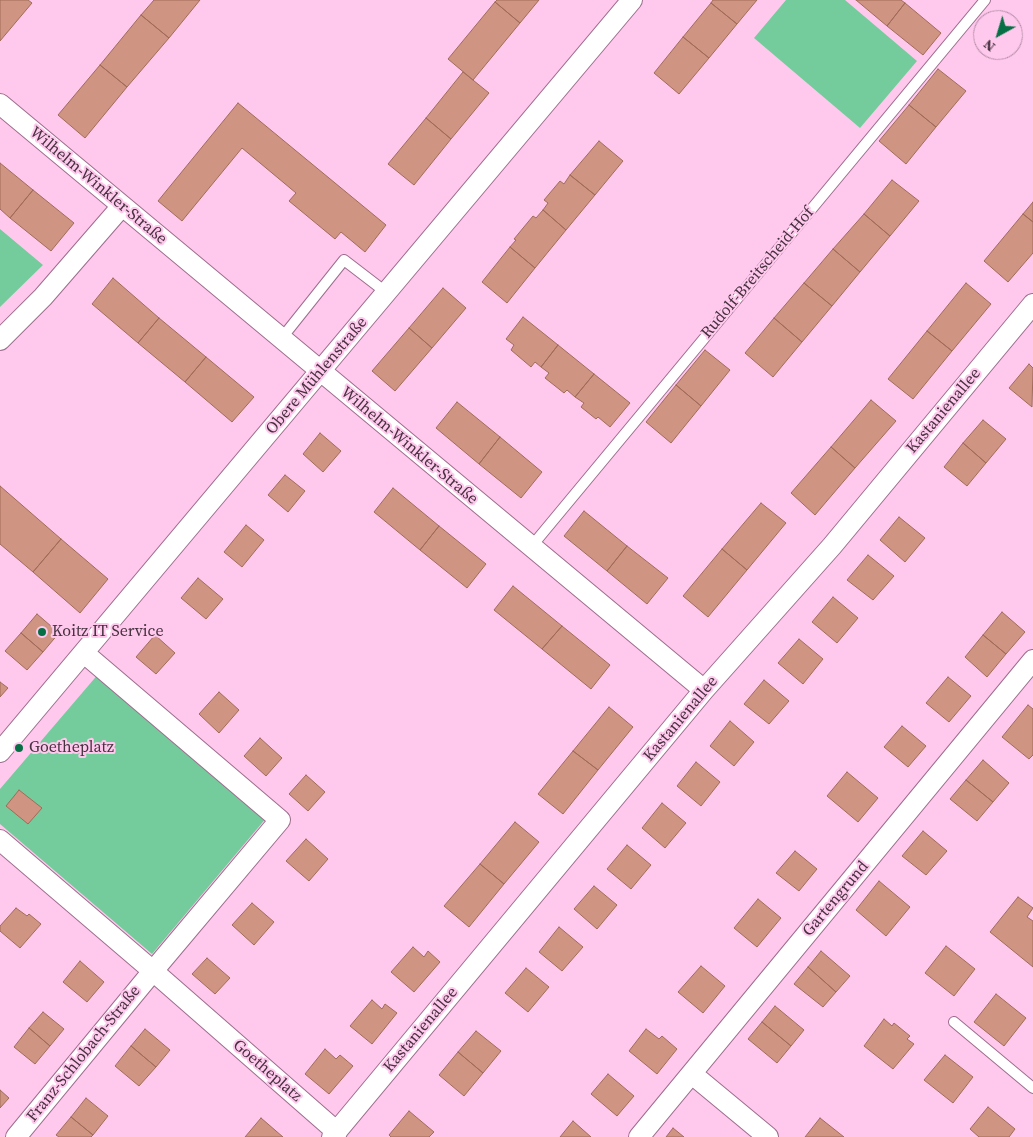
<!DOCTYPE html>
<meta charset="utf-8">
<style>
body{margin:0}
#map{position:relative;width:1033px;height:1137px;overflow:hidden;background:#ffc9ed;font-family:"Source Serif 4",serif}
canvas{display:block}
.north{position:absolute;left:973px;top:10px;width:50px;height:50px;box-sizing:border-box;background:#ffc9ed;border:1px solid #b58ca7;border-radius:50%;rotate:219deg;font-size:14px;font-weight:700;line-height:20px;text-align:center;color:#46313f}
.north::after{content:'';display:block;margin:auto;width:18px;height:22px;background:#076f45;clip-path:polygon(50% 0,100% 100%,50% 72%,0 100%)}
</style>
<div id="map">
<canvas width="1033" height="1137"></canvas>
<div class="north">N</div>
</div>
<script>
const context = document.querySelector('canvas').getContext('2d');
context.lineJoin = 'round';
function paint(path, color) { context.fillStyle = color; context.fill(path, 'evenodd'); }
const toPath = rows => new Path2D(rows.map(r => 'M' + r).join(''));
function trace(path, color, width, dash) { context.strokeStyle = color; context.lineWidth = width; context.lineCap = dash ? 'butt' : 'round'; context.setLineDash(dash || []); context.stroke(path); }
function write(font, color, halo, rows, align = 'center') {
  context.font = font + ' "Source Serif 4",serif'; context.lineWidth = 4; context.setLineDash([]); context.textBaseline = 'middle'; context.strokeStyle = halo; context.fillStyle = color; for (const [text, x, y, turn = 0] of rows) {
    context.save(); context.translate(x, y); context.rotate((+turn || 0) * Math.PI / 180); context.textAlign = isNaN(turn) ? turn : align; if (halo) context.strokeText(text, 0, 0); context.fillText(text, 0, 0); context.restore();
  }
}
paint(toPath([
 [786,0,845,0,917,61,860,128,754,38],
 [0,229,43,265,0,307],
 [100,672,267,817,152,954,0,824,0,789]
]), '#74cc9c');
const building = toPath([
 [0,0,28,0,32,3,0,41,0,0],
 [154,0,200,0,169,38,141,15,154,0],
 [497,0,539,0,520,23,495,2,497,0],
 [713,0,757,0,737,24,711,3,713,0],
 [856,0,901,0,905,3,887,26,856,0],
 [495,2,520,23,473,80,448,59,495,2],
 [711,3,737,24,709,58,683,37,711,3],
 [905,3,941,33,923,55,887,26,905,3],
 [141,15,169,38,127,87,100,65,141,15],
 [683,37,709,58,679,94,654,73,683,37],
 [100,65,127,87,85,138,58,115,100,65],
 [938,69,966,91,936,127,909,105,938,69],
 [463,72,489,93,451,139,426,118,463,72],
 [238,103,386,225,365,252,341,232,335,239,289,201,296,193,242,148,182,221,158,201,238,103],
 [909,105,936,127,906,164,879,141,909,105],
 [426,118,451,139,414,185,388,164,426,118],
 [599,141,623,161,595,195,570,175,599,141],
 [0,163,33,190,10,218,0,209,0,163],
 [570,175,595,195,566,230,543,210,548,203,544,200,560,181,564,184,570,175],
 [892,180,919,201,890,236,864,214,892,180],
 [33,190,74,223,51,251,10,218,33,190],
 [1033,202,1033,222,1023,214,1033,202],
 [543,210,566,230,535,268,510,247,516,240,514,239,533,216,536,218,543,210],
 [864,214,890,236,860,272,833,249,864,214],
 [1023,214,1033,222,1033,253,1008,282,984,261,1023,214],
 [510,247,535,268,507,303,482,282,510,247],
 [833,249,860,272,832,306,804,283,833,249],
 [113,278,159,318,138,343,92,304,113,278],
 [804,283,832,306,802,342,774,318,804,283],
 [966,283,991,304,952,351,927,331,966,283],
 [443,288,466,308,432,348,409,328,443,288],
 [523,317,558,345,541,367,535,362,531,367,511,350,514,345,506,339,523,317],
 [159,318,206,357,185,382,138,343,159,318],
 [774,318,802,342,773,377,745,353,774,318],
 [409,328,432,348,395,391,372,371,409,328],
 [927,331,952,351,913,399,888,379,927,331],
 [558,345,594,374,575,397,567,390,564,393,545,378,549,373,541,367,558,345],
 [705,350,730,370,701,406,676,385,705,350],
 [206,357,254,397,232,422,185,382,206,357],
 [1029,364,1033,368,1032,407,1009,388,1029,364],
 [594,374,630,403,610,427,598,417,596,419,581,407,584,403,575,397,594,374],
 [676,385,701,406,671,443,646,422,676,385],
 [871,400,896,421,855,468,831,447,871,400],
 [457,402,500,437,479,464,436,428,457,402],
 [983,420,1006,439,986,463,963,443,983,420],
 [320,433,341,451,323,472,303,454,320,433],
 [500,437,542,472,521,498,479,464,500,437],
 [963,443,986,463,967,486,944,467,963,443],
 [831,447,855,468,815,515,791,493,831,447],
 [285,475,305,491,288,512,268,495,285,475],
 [0,486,61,539,33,572,0,544,0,486],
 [393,488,439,526,420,550,374,512,393,488],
 [761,503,786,523,747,570,722,549,761,503],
 [584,511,627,546,607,571,564,536,584,511],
 [899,517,925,538,905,562,880,540,899,517],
 [246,525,264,540,242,567,224,552,246,525],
 [439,526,486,564,467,588,420,550,439,526],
 [61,539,108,579,80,613,33,572,61,539],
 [627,546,668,578,647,604,607,571,627,546],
 [722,549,747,570,708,617,683,596,722,549],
 [868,555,894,576,873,600,847,580,868,555],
 [198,578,223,599,206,619,181,598,198,578],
 [513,586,562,626,542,649,494,610,513,586],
 [833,597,858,618,837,643,812,622,833,597],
 [1002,612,1025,632,1006,654,983,635,1002,612],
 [37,614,59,633,43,652,21,633,37,614],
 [562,626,610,665,591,689,542,649,562,626],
 [21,633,43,652,27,670,5,651,21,633],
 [155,635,175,653,156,674,136,657,155,635],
 [983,635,1006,654,987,677,965,657,983,635],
 [799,639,823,659,803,684,778,663,799,639],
 [948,677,971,696,949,722,926,703,948,677],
 [764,680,789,701,769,724,744,704,764,680],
 [0,682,8,688,0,697,0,682],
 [219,692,239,710,219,733,199,714,219,692],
 [1028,705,1033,709,1033,755,1029,759,1002,737,1028,705],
 [609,707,633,727,598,770,573,751,609,707],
 [730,721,754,742,734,766,710,746,730,721],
 [902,726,926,746,908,767,884,747,902,726],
 [260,738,282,758,266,776,244,756,260,738],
 [573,751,598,770,563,814,538,794,573,751],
 [983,760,1009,783,993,802,966,780,983,760],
 [696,762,720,782,701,806,677,786,696,762],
 [847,772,878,798,858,822,827,796,847,772],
 [306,775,325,792,308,811,289,794,306,775],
 [966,780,993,802,977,821,950,799,966,780],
 [19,790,42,808,28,824,6,806,19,790],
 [662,803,686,823,665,848,642,828,662,803],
 [515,822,539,842,504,884,480,864,515,822],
 [923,831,947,851,926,875,902,856,923,831],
 [306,839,328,859,309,881,286,861,306,839],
 [627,845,651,865,631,889,607,869,627,845],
 [795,851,817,869,799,891,776,873,795,851],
 [480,864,504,884,469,927,444,906,480,864],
 [879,881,910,907,886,936,856,910,879,881],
 [594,886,617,905,597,929,574,909,594,886],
 [1018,897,1033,908,1027,917,1033,921,1033,967,990,932,1018,897],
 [758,899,781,918,757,947,734,928,758,899],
 [252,903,274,922,254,945,232,925,252,903],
 [16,908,27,916,29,914,41,924,20,948,0,931,0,926,16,908],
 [559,927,583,947,562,971,539,952,559,927],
 [946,946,975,969,954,996,925,973,946,946],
 [413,947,424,957,428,951,440,962,414,992,391,972,413,947],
 [821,951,850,976,836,992,808,967,821,951],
 [207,958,230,978,215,994,192,974,207,958],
 [80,961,104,982,87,1002,63,982,80,961],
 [701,966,725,986,703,1013,678,992,701,966],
 [808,967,836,992,823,1007,794,984,808,967],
 [526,968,549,987,528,1012,505,993,526,968],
 [996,994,1026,1018,1004,1046,974,1022,996,994],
 [372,1000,382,1009,385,1004,397,1013,372,1044,350,1026,372,1000],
 [775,1006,804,1030,791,1046,762,1022,775,1006],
 [43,1012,64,1029,50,1046,29,1028,43,1012],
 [884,1019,892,1026,894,1023,910,1036,907,1039,914,1044,893,1069,864,1046,884,1019],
 [762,1022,791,1046,777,1063,748,1039,762,1022],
 [29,1028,50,1046,35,1064,14,1047,29,1028],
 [145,1029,170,1050,156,1067,131,1046,145,1029],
 [646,1029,659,1039,662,1036,677,1049,657,1074,629,1051,646,1029],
 [476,1031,501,1051,483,1073,458,1052,476,1031],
 [131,1046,156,1067,139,1086,115,1066,131,1046],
 [325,1049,336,1059,340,1055,353,1066,329,1094,305,1074,325,1049],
 [458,1052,483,1073,464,1096,439,1075,458,1052],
 [945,1055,973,1077,953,1103,924,1080,945,1055],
 [608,1074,634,1096,617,1116,591,1094,608,1074],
 [0,1090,9,1098,0,1108,0,1090],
 [86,1098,108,1116,93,1135,71,1117,86,1098],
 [988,1107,1015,1129,1009,1137,979,1137,970,1129,988,1107],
 [409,1111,434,1132,429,1137,391,1137,389,1135,409,1111],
 [71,1117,93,1135,91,1137,59,1137,56,1135,71,1117],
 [261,1118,283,1137,245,1137,261,1118],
 [820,1118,844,1137,805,1137,820,1118],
 [573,1121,591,1137,560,1137,573,1121],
 [673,1128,684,1137,666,1137,673,1128]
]);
paint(building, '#cf9482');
trace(building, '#a16b59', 1);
const lane = toPath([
 [281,339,344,260,387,293],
 [531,547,985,0],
 [954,1022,1033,1088]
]);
const street = toPath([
 [0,104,704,690],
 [0,340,43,297,122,206],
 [0,752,632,0],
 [0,840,153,971,337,1132],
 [692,1074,768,1137],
 [16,1137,153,971,280,820,84,653],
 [332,1137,704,690,832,546,1033,304],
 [639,1137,1033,660]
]);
trace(lane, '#9d6d8e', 12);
trace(street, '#9d6d8e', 22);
trace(lane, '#fff', 10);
trace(street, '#fff', 20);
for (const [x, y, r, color] of [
 [42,632,5,"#076f45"],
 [19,748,5,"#076f45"]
]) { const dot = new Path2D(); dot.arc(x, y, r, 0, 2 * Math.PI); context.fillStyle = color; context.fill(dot); trace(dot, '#ffc9ed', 2); }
write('16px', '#46313f', '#ffc9ed', [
 ["Wilhelm-Winkler-Straße",98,186,40],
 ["Rudolf-Breitscheid-Hof",758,273,-50],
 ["Obere Mühlenstraße",317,376,-50],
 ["Kastanienallee",944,411,-50],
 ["Wilhelm-Winkler-Straße",409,446,40],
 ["Kastanienallee",681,719,-50],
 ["Gartengrund",836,899,-50],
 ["Kastanienallee",421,1030,-50],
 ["Franz-Schlobach-Straße",84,1054,-51],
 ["Goetheplatz",267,1071,41]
]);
write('16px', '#46313f', '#ffc9ed', [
 ["Koitz IT Service",52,632],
 ["Goetheplatz",29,748]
], 'left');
</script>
